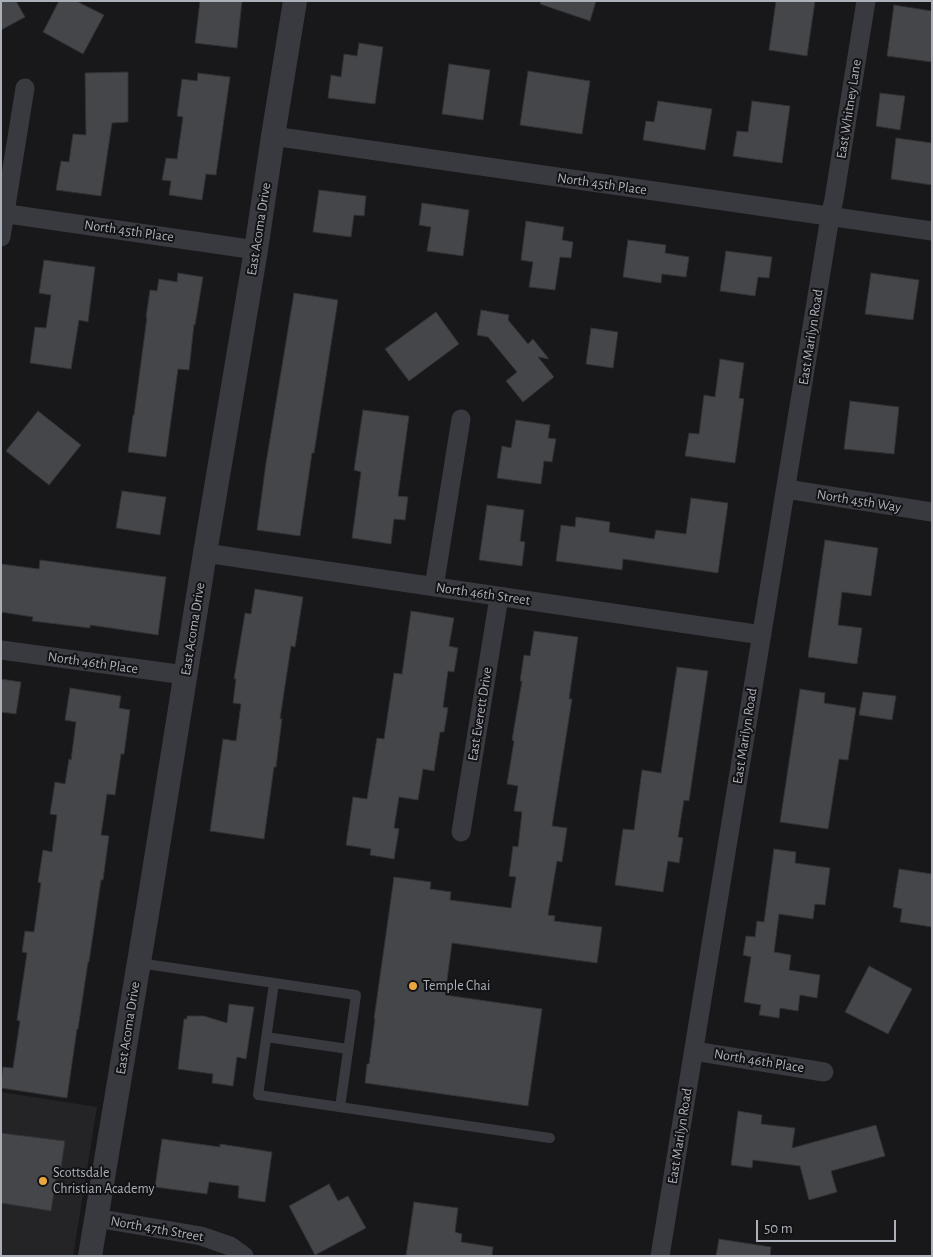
<!DOCTYPE html>
<style>
body{margin:0}
#map{position:relative;width:933px;height:1257px;overflow:hidden;background:#18181a;font-family:"Alegreya Sans",sans-serif}
canvas{display:block}
.frame{position:absolute;inset:0;border:2px solid #abb0b9;pointer-events:none}
.scale{position:absolute;left:756px;top:1220px;width:140px;height:22px;box-sizing:border-box;border:2px solid #abb0b9;border-top:0;padding-left:6px;font-size:15px;line-height:18px;white-space:nowrap;color:#abb0b9;-webkit-text-stroke:4px #131315;paint-order:stroke}
</style>
<div id="map">
<canvas width="933" height="1257"></canvas>
<div class="frame"></div>
<div class="scale">50 m</div>
</div>
<script>
const context = document.querySelector('canvas').getContext('2d');
context.lineJoin = 'round';
function paint(path, color) { context.fillStyle = color; context.fill(path, 'evenodd'); }
const toPath = rows => new Path2D(rows.map(r => 'M' + r).join(''));
function trace(path, color, width, dash) { context.strokeStyle = color; context.lineWidth = width; context.lineCap = dash ? 'butt' : 'round'; context.setLineDash(dash || []); context.stroke(path); }
function write(font, color, halo, rows, align = 'center') {
  context.font = font + ' "Alegreya Sans",sans-serif'; context.lineWidth = 4; context.setLineDash([]); context.textBaseline = 'middle'; context.strokeStyle = halo; context.fillStyle = color; for (const [text, x, y, turn = 0] of rows) {
    context.save(); context.translate(x, y); context.rotate((+turn || 0) * Math.PI / 180); context.textAlign = isNaN(turn) ? turn : align; if (halo) context.strokeText(text, 0, 0); context.fillText(text, 0, 0); context.restore();
  }
}
paint(toPath([
 [1,1092,97,1107,73,1256,1,1256]
]), '#242427');
const building = toPath([
 [1,1,16,1,25,17,1,30,1,1],
 [59,1,76,1,104,15,83,54,43,32,59,1],
 [200,1,242,1,237,48,195,43,200,1],
 [541,1,596,1,590,21,540,4,541,1],
 [776,1,815,1,807,56,769,50,776,1],
 [894,5,932,11,932,62,887,56,894,5],
 [359,43,383,47,375,104,328,98,331,75,341,77,344,54,357,56,359,43],
 [449,64,490,70,483,120,442,114,449,64],
 [528,71,590,81,582,134,520,125,528,71],
 [128,72,128,122,112,123,101,196,56,190,61,161,69,162,73,134,86,135,85,73,128,72],
 [198,73,230,77,216,175,206,174,202,200,169,195,171,181,162,180,166,158,177,159,183,117,177,116,182,79,197,81,198,73],
 [880,93,905,96,900,130,876,126,880,93],
 [658,101,712,109,705,150,643,140,646,121,654,122,658,101],
 [752,101,790,106,782,163,733,156,737,131,748,132,752,101],
 [896,138,932,143,932,185,891,179,896,138],
 [319,190,366,196,364,216,354,215,351,237,313,232,319,190],
 [422,203,469,210,463,256,427,251,431,227,419,225,422,203],
 [526,221,564,227,562,240,573,242,571,258,560,257,555,290,529,287,533,262,521,260,526,221],
 [628,240,666,245,665,253,689,257,686,277,662,274,661,283,623,277,628,240],
 [726,251,772,257,769,278,758,277,755,296,720,291,726,251],
 [44,260,95,267,88,322,79,320,71,369,30,363,35,327,46,328,51,295,39,293,44,260],
 [178,273,203,277,195,325,194,324,189,370,178,369,166,457,128,452,133,415,134,415,147,317,146,317,150,290,157,291,159,279,177,282,178,273],
 [871,273,919,280,913,320,865,314,871,273],
 [294,293,338,300,314,453,312,453,300,536,257,530,266,463,294,293],
 [481,310,509,315,508,320,528,344,533,339,549,359,538,357,554,377,523,402,506,381,517,372,488,337,477,335,481,310],
 [436,312,459,344,409,381,385,349,436,312],
 [591,328,618,332,613,368,586,364,591,328],
 [720,359,744,363,739,398,744,399,735,463,685,456,689,433,699,434,704,395,715,397,720,359],
 [850,401,899,407,894,454,844,449,850,401],
 [363,410,409,416,398,496,408,497,405,520,394,519,391,544,352,538,361,472,354,470,363,410],
 [38,411,81,445,49,485,6,451,38,411],
 [516,420,550,425,548,438,556,439,552,462,544,461,541,484,497,478,502,446,511,448,516,420],
 [122,491,166,497,160,535,116,528,122,491],
 [691,498,728,503,718,573,623,559,622,570,556,561,561,525,575,527,576,517,610,522,609,532,654,539,656,530,686,534,691,498],
 [487,505,524,510,520,541,525,542,522,566,479,560,487,505],
 [825,540,878,548,871,596,842,592,838,625,862,628,857,664,808,657,825,540],
 [40,560,166,577,158,635,90,625,90,628,32,621,33,617,1,612,1,564,39,569,40,560],
 [255,589,303,597,295,647,291,646,280,719,282,719,276,767,274,767,264,839,210,831,223,739,236,741,241,704,233,703,236,679,234,679,245,613,251,614,255,589],
 [411,611,454,618,449,646,458,648,454,672,448,671,443,707,448,708,444,732,440,732,434,771,423,769,418,800,399,797,394,828,399,829,394,859,370,855,371,849,346,845,353,797,367,799,377,738,384,739,394,673,402,674,411,611],
 [534,631,578,637,569,699,572,699,552,826,567,828,562,862,557,861,548,915,555,916,554,921,602,927,597,963,452,943,445,995,542,1009,528,1106,365,1083,367,1064,369,1064,375,1019,374,1019,394,877,431,882,430,889,451,892,450,900,511,908,516,877,509,876,513,846,518,847,522,812,514,811,518,786,507,784,514,741,512,740,522,681,520,681,524,655,530,656,534,631],
 [677,667,708,671,689,801,684,800,678,837,683,838,679,863,668,861,663,892,615,885,623,829,634,830,642,770,661,773,677,667],
 [1,679,21,682,16,714,1,712,1,679],
 [70,688,121,696,119,708,130,710,124,754,121,754,115,795,107,794,101,835,109,836,103,880,101,880,89,962,88,962,78,1029,77,1029,67,1098,1,1088,1,1081,3,1067,13,1068,20,1021,17,1020,27,953,22,952,25,931,34,932,41,883,38,882,43,850,52,852,57,815,50,814,55,782,65,784,69,759,71,760,76,722,65,720,70,688],
 [800,689,825,693,824,703,856,708,848,760,839,759,828,829,780,822,800,689],
 [863,692,896,696,892,720,859,715,863,692],
 [774,849,796,852,795,863,830,868,825,905,815,904,813,919,779,914,774,952,791,955,789,970,820,975,817,998,800,995,798,1011,780,1008,779,1018,759,1015,761,1005,744,1002,751,957,743,955,746,936,755,937,757,921,764,922,774,849],
 [899,869,932,874,932,927,900,922,902,909,893,907,899,869],
 [869,966,912,989,888,1034,845,1012,869,966],
 [229,1004,254,1007,246,1059,237,1057,233,1086,212,1083,213,1074,178,1069,184,1019,187,1019,187,1016,204,1016,227,1023,229,1004],
 [738,1111,762,1115,761,1124,795,1128,792,1148,876,1125,885,1156,831,1171,837,1192,809,1200,800,1166,753,1160,752,1168,731,1165,738,1111],
 [1,1133,65,1141,60,1175,57,1174,51,1211,1,1203,1,1133],
 [162,1139,220,1147,220,1144,272,1152,265,1202,238,1198,239,1186,209,1182,207,1194,155,1187,162,1139],
 [329,1184,338,1201,348,1196,366,1228,315,1255,289,1206,329,1184],
 [414,1202,458,1208,455,1232,462,1234,461,1242,493,1247,492,1256,406,1256,414,1202],
 [719,1239,771,1247,770,1256,716,1256,719,1239]
]);
paint(building, '#45464a');
trace(building, '#323236', 1);
trace(toPath([
 [139,963,274,983,258,1095,550,1138],
 [274,983,356,995,340,1107],
 [266,1037,348,1049]
]), '#393a3f', 10);
trace(toPath([
 [273,136,932,231],
 [1,213,256,250],
 [1,237,25,88],
 [786,489,932,512],
 [205,553,762,635],
 [434,587,461,419],
 [1,650,185,675],
 [461,832,499,597],
 [694,1051,824,1072],
 [96,1218,201,1236,230,1246,244,1256],
 [660,1256,830,217,834,199,866,1]
]), '#393a3f', 19);
trace(toPath([
 [90,1256,150,896,205,553,256,250,273,136,295,1]
]), '#393a3f', 24);
for (const [x, y, r, color] of [
 [413,986,5,"#eaa740"],
 [43,1181,5,"#eaa740"]
]) { const dot = new Path2D(); dot.arc(x, y, r, 0, 2 * Math.PI); context.fillStyle = color; context.fill(dot); trace(dot, '#131315', 2); }
write('14px', '#abb0b9', '#131315', [
 ["East Whitney Lane",849,109,-81],
 ["North 45th Place",602,184,8],
 ["East Acoma Drive",259,229,-81],
 ["North 45th Place",129,231,8],
 ["East Marilyn Road",811,337,-81],
 ["North 45th Way",859,501,9],
 ["North 46th Street",483,594,8],
 ["East Acoma Drive",193,629,-81],
 ["North 46th Place",93,663,8],
 ["East Everett Drive",480,714,-81],
 ["East Marilyn Road",745,736,-81],
 ["East Acoma Drive",128,1028,-81],
 ["North 46th Place",759,1061,9],
 ["East Marilyn Road",680,1136,-81],
 ["North 47th Street",157,1229,10]
]);
write('14px', '#abb0b9', '#131315', [
 ["Temple Chai",423,986],
 ["Scottsdale",53,1173],
 ["Christian Academy",53,1189]
], 'left');
</script>
